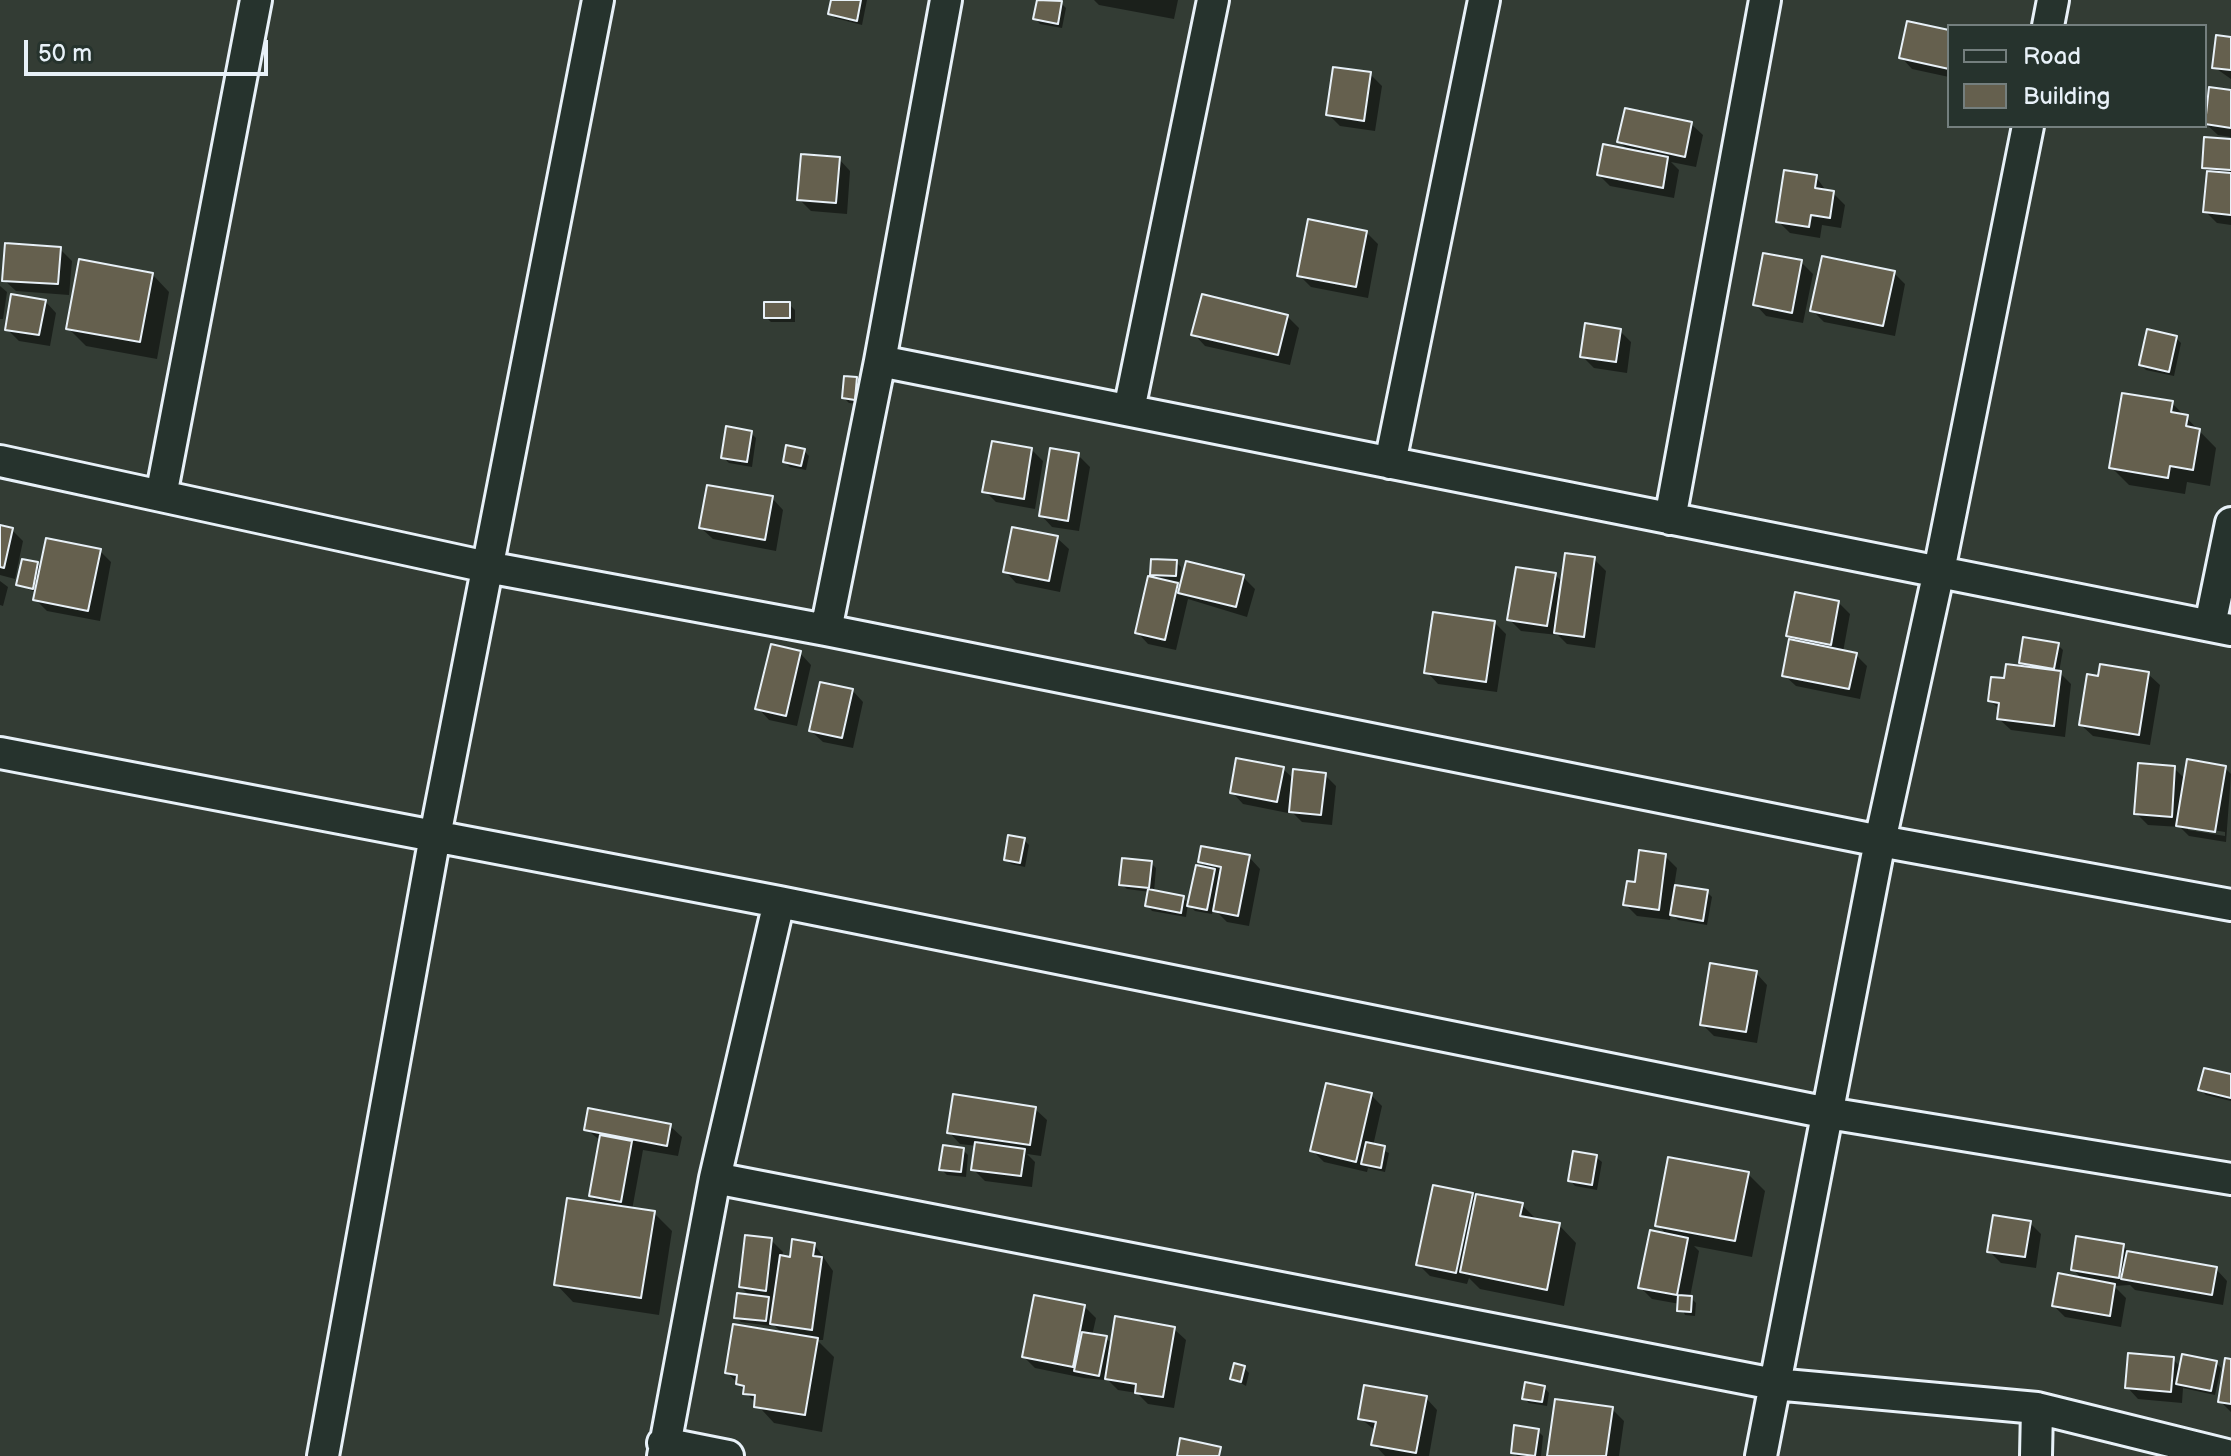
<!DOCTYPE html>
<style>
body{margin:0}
#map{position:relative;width:2231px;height:1456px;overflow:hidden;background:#333c34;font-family:"Balsamiq Sans",sans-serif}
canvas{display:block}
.legend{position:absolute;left:1947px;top:24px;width:260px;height:104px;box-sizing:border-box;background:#26332d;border:2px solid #747f7e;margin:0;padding:10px 14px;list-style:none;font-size:24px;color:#e8f1f8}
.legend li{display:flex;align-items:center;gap:16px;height:40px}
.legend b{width:40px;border:2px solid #747f7e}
.scale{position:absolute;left:24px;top:40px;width:244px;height:36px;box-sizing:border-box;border:4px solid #e8f1f8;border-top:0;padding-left:10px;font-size:24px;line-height:28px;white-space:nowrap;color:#e8f1f8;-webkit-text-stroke:6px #26332d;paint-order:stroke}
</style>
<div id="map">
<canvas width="2231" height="1456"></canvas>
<ul class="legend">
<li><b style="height:10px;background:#26332d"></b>Road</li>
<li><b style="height:22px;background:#65604e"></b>Building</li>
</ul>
<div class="scale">50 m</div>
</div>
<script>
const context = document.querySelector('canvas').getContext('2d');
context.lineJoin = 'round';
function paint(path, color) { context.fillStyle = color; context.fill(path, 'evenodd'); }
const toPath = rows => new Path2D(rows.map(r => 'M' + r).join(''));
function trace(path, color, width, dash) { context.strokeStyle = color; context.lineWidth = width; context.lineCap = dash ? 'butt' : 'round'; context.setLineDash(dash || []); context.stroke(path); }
paint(toPath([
 [833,0,867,0,862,25,835,18,830,13],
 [1039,0,1061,3,1066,8,1062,28,1040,24,1035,18],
 [1094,0,1178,0,1174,19,1099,5],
 [1949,32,1949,77,1912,69,1901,57],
 [2231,39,2231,79,2214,67],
 [1370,74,1382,86,1375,131,1340,126,1328,114],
 [2231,92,2231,137,2218,135,2206,124],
 [1691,124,1703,135,1696,167,1671,162,1679,170,1674,198,1610,186,1599,175,1629,151,1619,141],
 [2231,141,2231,225,2217,223,2205,211,2209,173,2204,167],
 [839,159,850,171,847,214,811,211,799,199],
 [1816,177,1827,192,1833,193,1845,205,1841,228,1822,225,1820,238,1790,233,1778,221],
 [1366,232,1378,244,1368,298,1311,287,1299,275],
 [60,249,72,261,69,295,16,291,4,280],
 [1801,262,1813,274,1803,323,1766,316,1755,304],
 [1894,273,1905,284,1895,336,1824,322,1813,311],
 [152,274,169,292,157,359,86,346,69,329],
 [0,286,7,292,3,319,0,319],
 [45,301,56,313,50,346,19,341,7,329],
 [789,304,795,310,795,322,771,322,766,317],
 [1287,316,1299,328,1290,365,1205,346,1194,334],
 [1620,331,1631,342,1627,373,1594,368,1582,356],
 [2176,338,2181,343,2174,376,2146,370,2141,365],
 [856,379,861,384,860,404,849,403,844,398],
 [2172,403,2216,448,2210,486,2187,482,2185,494,2129,485,2112,468],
 [751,433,756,438,752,467,729,463,723,457],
 [1032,450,1043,461,1035,509,996,502,985,491],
 [804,451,809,456,806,470,790,467,785,462],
 [1078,455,1090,467,1079,531,1052,527,1041,515],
 [772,498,783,510,776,551,713,539,701,528],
 [0,527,12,530,23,541,15,579,0,575],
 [1057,538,1069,549,1060,592,1016,583,1005,571],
 [100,551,111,562,100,621,47,611,35,599,37,593,19,585,37,564,42,568],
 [1594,559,1606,571,1595,648,1567,644,1558,635,1521,631,1509,619,1555,575,1563,582],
 [1176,562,1181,567,1180,581,1167,582,1181,589,1243,577,1255,589,1247,617,1188,599,1176,650,1148,644,1137,632,1158,581,1152,574],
 [0,581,8,587,3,606,0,605],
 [1838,602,1850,614,1843,652,1856,655,1867,666,1860,699,1796,686,1784,675,1796,643,1788,636],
 [1494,622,1506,634,1497,692,1438,684,1427,672],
 [2058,645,2063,650,2059,672,2071,684,2065,737,2011,730,1999,719,2000,710,1990,700,2005,681,2027,669,2021,662],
 [800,653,811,665,797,726,769,720,758,708],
 [2148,674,2160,685,2150,745,2093,736,2081,725,2100,678],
 [852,690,863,702,853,748,823,742,811,731],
 [2174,768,2185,779,2225,768,2231,774,2226,842,2189,836,2180,827,2148,825,2136,813],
 [2188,826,2225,832,2225,836,2188,830],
 [1283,769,1294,779,1325,775,1336,786,1332,825,1302,822,1289,809,1288,813,1243,804,1232,792],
 [1024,840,1029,845,1025,867,1011,864,1006,859],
 [1665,856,1677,868,1674,887,1707,892,1712,897,1707,925,1678,920,1671,913,1670,920,1637,916,1625,904,1636,884],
 [1249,857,1260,869,1249,926,1227,922,1213,908,1212,914,1195,911,1188,904,1186,917,1152,911,1147,905,1150,892,1127,889,1121,884,1151,863,1156,868,1154,892,1183,898,1190,905,1208,869,1200,862],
 [1756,973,1767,985,1757,1043,1714,1036,1702,1024],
 [2231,1076,2231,1101,2206,1095,2201,1090],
 [1371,1095,1382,1106,1373,1146,1389,1153,1385,1172,1368,1168,1367,1172,1324,1162,1313,1151],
 [1035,1109,1047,1120,1041,1156,1027,1154,1035,1162,1032,1187,985,1181,973,1169,977,1146,960,1144,949,1132],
 [670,1126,682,1137,678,1156,643,1150,632,1210,654,1213,672,1231,659,1315,573,1302,556,1284,601,1205,591,1196,601,1141,586,1129],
 [963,1150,968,1155,966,1177,947,1175,942,1170],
 [1596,1157,1602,1162,1597,1190,1575,1186,1570,1180],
 [1748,1174,1765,1191,1752,1257,1694,1246,1699,1251,1690,1297,1696,1303,1695,1316,1685,1315,1680,1304,1652,1299,1640,1287,1668,1236,1658,1225],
 [1472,1195,1477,1200,1522,1205,1538,1221,1559,1225,1576,1243,1564,1306,1480,1289,1469,1278,1467,1284,1430,1276,1418,1264],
 [2030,1223,2041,1234,2036,1268,2001,1263,1989,1251],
 [771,1240,783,1252,782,1257,791,1259,814,1244,833,1271,823,1340,817,1340,834,1357,822,1432,774,1423,727,1372,783,1334,771,1322,771,1326,741,1322,736,1317,750,1296,741,1287],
 [2123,1246,2131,1254,2216,1269,2227,1281,2223,1305,2135,1290,2130,1285,2114,1286,2126,1298,2121,1327,2065,1317,2054,1306,2083,1280,2073,1269],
 [1084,1306,1096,1318,1092,1336,1106,1338,1112,1345,1174,1329,1186,1340,1174,1408,1148,1404,1137,1393,1118,1390,1105,1377,1104,1380,1084,1378,1035,1368,1024,1357],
 [2173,1359,2181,1368,2216,1363,2221,1368,2215,1395,2183,1388,2182,1403,2138,1399,2127,1387],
 [2231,1361,2231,1412,2220,1401],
 [1244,1368,1249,1373,1246,1386,1232,1378],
 [1544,1387,1549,1393,1547,1406,1529,1403,1524,1398],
 [1426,1398,1437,1410,1429,1456,1385,1456,1374,1444,1376,1431,1360,1418],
 [1612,1409,1624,1421,1619,1456,1549,1456],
 [1538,1431,1543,1436,1541,1456,1517,1456,1513,1452]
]), '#0007');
const building = toPath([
 [831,0,861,0,857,21,828,14,831,0],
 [1037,0,1062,1,1058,24,1033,19,1037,0],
 [1907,21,1949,30,1949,69,1899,58,1907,21],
 [2216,35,2231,37,2231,70,2212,68,2216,35],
 [1333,67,1371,72,1364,121,1326,115,1333,67],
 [2209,87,2231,90,2231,128,2205,124,2209,87],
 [1625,108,1692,122,1685,157,1617,142,1625,108],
 [2204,137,2231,139,2231,170,2202,168,2204,137],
 [1603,144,1668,157,1663,188,1597,175,1603,144],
 [801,154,840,157,836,203,797,200,801,154],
 [1784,170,1817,175,1815,188,1834,191,1830,218,1811,215,1809,227,1776,222,1784,170],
 [2207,171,2231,173,2231,215,2203,212,2207,171],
 [1308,219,1367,231,1356,287,1297,276,1308,219],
 [5,243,61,247,58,284,2,281,5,243],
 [1763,253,1802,260,1792,313,1753,305,1763,253],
 [1822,256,1895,271,1883,326,1810,311,1822,256],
 [79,259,153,273,140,342,66,329,79,259],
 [11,294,46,300,39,335,5,330,11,294],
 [1202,294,1288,315,1278,355,1191,335,1202,294],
 [764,302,790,302,790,318,764,318,764,302],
 [1585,323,1621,329,1616,362,1580,357,1585,323],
 [2147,329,2177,336,2169,372,2139,365,2147,329],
 [844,376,857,377,855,400,842,398,844,376],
 [2122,393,2173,401,2171,412,2188,415,2186,426,2200,429,2193,470,2170,466,2168,478,2109,468,2122,393],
 [726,426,752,431,747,462,721,458,726,426],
 [992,441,1032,448,1024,499,982,492,992,441],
 [786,445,805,449,801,466,783,462,786,445],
 [1050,448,1079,453,1068,521,1039,516,1050,448],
 [707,485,773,496,765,540,699,528,707,485],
 [0,525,13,528,4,568,0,567,0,525],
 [1012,527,1058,536,1049,581,1003,572,1012,527],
 [46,538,101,549,88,611,33,600,46,538],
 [1565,553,1595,557,1584,637,1554,633,1565,553],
 [22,559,38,562,33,589,16,585,22,559],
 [1151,559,1177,560,1176,576,1150,575,1151,559],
 [1186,561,1244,575,1236,607,1178,593,1186,561],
 [1516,567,1556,573,1547,626,1507,620,1516,567],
 [1148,576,1178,583,1165,640,1135,633,1148,576],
 [1795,592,1839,601,1831,645,1786,636,1795,592],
 [1433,612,1495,621,1486,682,1424,673,1433,612],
 [2023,637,2059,643,2054,669,2019,663,2023,637],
 [1789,639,1857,653,1849,689,1782,676,1789,639],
 [771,644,801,651,786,716,755,709,771,644],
 [2006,664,2061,671,2054,726,1997,719,1999,703,1988,701,1991,677,2004,678,2006,664],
 [2100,664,2149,672,2139,735,2079,725,2087,674,2098,676,2100,664],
 [820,682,853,689,842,738,809,731,820,682],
 [1236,758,1284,767,1277,802,1230,793,1236,758],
 [2187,759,2226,766,2215,832,2176,826,2187,759],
 [2138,763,2175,766,2172,817,2134,814,2138,763],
 [1293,769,1326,773,1321,815,1289,812,1293,769],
 [1008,835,1025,838,1020,863,1004,860,1008,835],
 [1201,846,1250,855,1238,916,1213,911,1221,867,1198,862,1201,846],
 [1639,850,1666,854,1659,910,1623,905,1627,881,1635,882,1639,850],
 [1122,858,1152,861,1149,888,1119,885,1122,858],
 [1196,865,1215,869,1207,910,1187,906,1196,865],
 [1675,885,1708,890,1703,921,1670,915,1675,885],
 [1148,889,1184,896,1181,913,1145,906,1148,889],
 [1710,963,1757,971,1746,1032,1700,1025,1710,963],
 [2204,1068,2231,1074,2231,1098,2198,1090,2204,1068],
 [1326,1083,1372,1093,1356,1162,1310,1151,1326,1083],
 [953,1094,1036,1107,1030,1145,947,1133,953,1094],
 [588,1108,671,1124,667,1146,584,1130,588,1108],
 [600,1135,632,1141,621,1202,589,1196,600,1135],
 [975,1142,1025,1149,1021,1176,971,1170,975,1142],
 [1366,1142,1385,1146,1381,1168,1361,1164,1366,1142],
 [943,1145,964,1148,961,1172,939,1170,943,1145],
 [1573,1151,1597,1155,1592,1185,1568,1181,1573,1151],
 [1668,1157,1749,1172,1735,1241,1655,1226,1668,1157],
 [1433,1185,1473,1193,1456,1273,1416,1265,1433,1185],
 [1476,1194,1523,1203,1520,1216,1560,1223,1547,1290,1460,1272,1476,1194],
 [567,1198,655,1211,641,1298,554,1285,567,1198],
 [1993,1215,2031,1221,2025,1257,1987,1252,1993,1215],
 [1650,1230,1688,1238,1677,1295,1638,1288,1650,1230],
 [745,1235,772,1238,766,1291,739,1287,745,1235],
 [2076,1236,2124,1244,2119,1278,2071,1270,2076,1236],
 [792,1239,815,1243,813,1256,822,1257,812,1330,770,1324,780,1255,790,1257,792,1239],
 [2127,1251,2217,1267,2212,1295,2121,1279,2127,1251],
 [2058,1273,2115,1284,2110,1316,2052,1306,2058,1273],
 [737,1293,769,1297,766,1321,734,1318,737,1293],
 [1034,1295,1085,1305,1073,1367,1022,1357,1034,1295],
 [1678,1295,1692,1296,1691,1312,1677,1311,1678,1295],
 [1115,1316,1175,1327,1163,1397,1135,1393,1136,1384,1105,1379,1115,1316],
 [733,1324,818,1338,805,1415,754,1407,755,1395,743,1394,744,1386,736,1384,737,1375,725,1373,733,1324],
 [1082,1332,1107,1336,1099,1376,1074,1371,1082,1332],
 [2128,1353,2174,1357,2171,1392,2125,1388,2128,1353],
 [2182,1354,2217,1361,2211,1391,2176,1384,2182,1354],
 [2225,1358,2231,1359,2231,1404,2218,1402,2225,1358],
 [1234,1363,1245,1366,1241,1382,1230,1379,1234,1363],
 [1525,1382,1545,1386,1542,1402,1522,1399,1525,1382],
 [1364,1385,1427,1396,1416,1453,1371,1445,1376,1422,1358,1419,1364,1385],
 [1555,1399,1613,1407,1606,1456,1547,1456,1555,1399],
 [1514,1425,1539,1429,1535,1456,1511,1453,1514,1425],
 [1180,1438,1221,1447,1219,1456,1177,1456,1180,1438]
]);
paint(building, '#65604e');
trace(building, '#e8f1f8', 2);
const minor = toPath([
 [256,0,161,496,487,567,826,630,1880,841,2231,905],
 [2048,26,2053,0],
 [880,361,2231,630],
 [1129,410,1213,0],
 [0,461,161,496],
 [1390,463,1484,0],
 [1670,519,1765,0],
 [2210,625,2231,523],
 [826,630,880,361,946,0],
 [0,753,779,902,1828,1113,2231,1179],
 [715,1178,1774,1384,2037,1408,2231,1456],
 [663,1443,728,1456],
 [323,1456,435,836,598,0],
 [663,1456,715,1178,779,902],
 [1761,1456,1880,841,1939,571,2028,126],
 [2036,1456,2037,1408]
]);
trace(minor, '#e8f1f8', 36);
trace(minor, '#26332d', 30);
</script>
